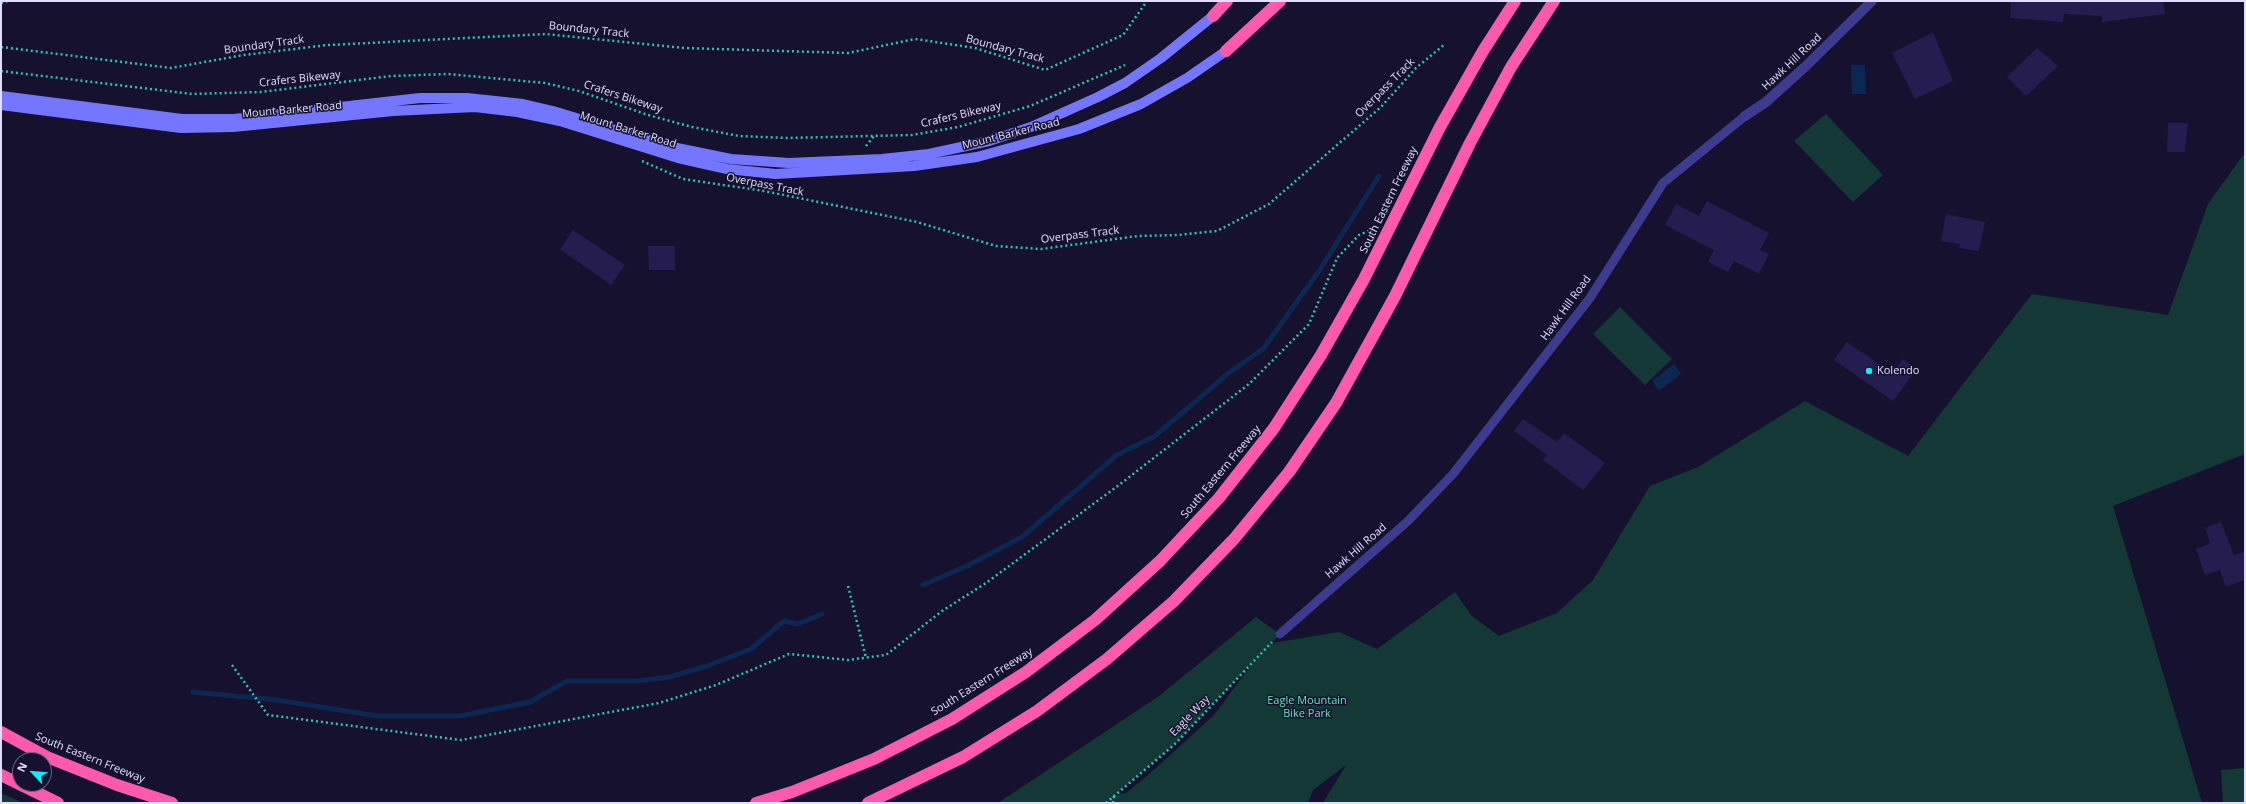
<!DOCTYPE html>
<style>
body{margin:0}
#map{position:relative;width:2246px;height:804px;overflow:hidden;background:#15112e;font-family:"Open Sans",sans-serif}
canvas{display:block}
.frame{position:absolute;inset:0;border:2px solid #e1deff;pointer-events:none}
.north{position:absolute;left:12px;top:752px;width:40px;height:40px;box-sizing:border-box;background:#15112e;border:1px solid #676382;border-radius:50%;rotate:296deg;font-size:11px;font-weight:700;line-height:16px;text-align:center;color:#e1deff}
.north::after{content:'';display:block;margin:auto;width:14px;height:18px;background:#0aeeff;clip-path:polygon(50% 0,100% 100%,50% 72%,0 100%)}
</style>
<div id="map">
<canvas width="2246" height="804"></canvas>
<div class="frame"></div>
<div class="north">N</div>
</div>
<script>
const context = document.querySelector('canvas').getContext('2d');
context.lineJoin = 'round';
function paint(path, color) { context.fillStyle = color; context.fill(path, 'evenodd'); }
const toPath = rows => new Path2D(rows.map(r => 'M' + r).join(''));
function trace(path, color, width, dash) { context.strokeStyle = color; context.lineWidth = width; context.lineCap = dash ? 'butt' : 'round'; context.setLineDash(dash || []); context.stroke(path); }
function write(font, color, halo, rows, align = 'center') {
  context.font = font + ' "Open Sans",sans-serif'; context.lineWidth = 3; context.setLineDash([]); context.textBaseline = 'middle'; context.strokeStyle = halo; context.fillStyle = color; for (const [text, x, y, turn = 0] of rows) {
    context.save(); context.translate(x, y); context.rotate((+turn || 0) * Math.PI / 180); context.textAlign = isNaN(turn) ? turn : align; if (halo) context.strokeText(text, 0, 0); context.fillText(text, 0, 0); context.restore();
  }
}
paint(toPath([
 [1826,114,1883,175,1853,202,1794,141],
 [2244,154,2245,454,2113,506,2202,803,1323,803,1346,765,1313,790,1308,803,998,803,1159,696,1256,617,1280,634,1272,643,1339,632,1377,649,1455,592,1472,616,1499,636,1557,613,1593,580,1650,486,1698,467,1805,401,1908,456,2032,294,2168,315,2208,204],
 [1255,660,1214,715,1147,776,1126,793,1115,795,1175,744],
 [1620,307,1672,359,1645,385,1593,334],
 [2245,768,2245,803,2223,803,2221,770],
 [1,793,23,803,1,803]
]), '#143835');
paint(toPath([
 [1851,65,1865,65,1866,94,1852,94],
 [1674,364,1681,374,1659,391,1652,381]
]), '#0c2852');
trace(toPath([
 [923,585,969,565,1022,537,1117,455,1155,436,1230,372,1263,349,1319,271,1379,176],
 [193,692,277,700,377,716,460,716,530,702,567,681,637,681,670,677,707,666,751,649,784,621,798,624,822,614]
]), '#0c2852', 5);
paint(toPath([
 [2011,1,2163,1,2165,14,2102,22,2102,16,2064,14,2063,22,2010,18],
 [1933,32,1953,81,1915,99,1892,53],
 [2037,48,2058,66,2026,96,2007,77],
 [2168,123,2188,123,2185,152,2167,152],
 [1707,201,1769,233,1760,250,1769,254,1759,274,1734,261,1728,272,1708,262,1714,250,1665,225,1676,204,1699,216],
 [1946,214,1985,222,1979,251,1959,248,1960,244,1941,241],
 [573,230,625,265,611,285,560,249],
 [648,246,675,246,675,270,649,270],
 [1847,342,1892,373,1903,359,1917,369,1893,401,1834,360],
 [1523,419,1557,442,1564,433,1605,463,1583,490,1543,460,1547,455,1514,431],
 [2221,522,2234,555,2245,551,2245,580,2226,587,2220,570,2205,575,2196,549,2210,543,2205,528]
]), '#251d4f');
trace(toPath([
 [1,3,8,1],
 [1,47,171,68,244,55,328,45,546,34,684,48,848,53,915,39,975,48,1045,70,1123,35,1147,1],
 [1,71,192,94,261,92,391,76,448,74,545,83,579,91,648,115,692,127,739,136,787,138,912,135,958,127,1030,106,1125,65],
 [866,146,874,136],
 [642,161,683,179,764,191,917,222,996,246,1041,249,1138,236,1178,235,1217,231,1269,204,1381,107,1416,68,1445,44],
 [848,586,866,658],
 [232,665,268,715,461,740,659,703,716,685,789,654,848,660,886,655,942,611,986,583,1119,485,1249,384,1309,324,1337,258,1359,235,1373,229],
 [1106,803,1175,744,1272,642],
 [1113,803,1114,796]
]), '#2ec3b5', 2.5, [2, 3]);
trace(toPath([
 [1280,634,1408,521,1453,474,1590,298,1663,183,1745,116]
]), '#3c3b8d', 9);
trace(toPath([
 [1745,116,1766,102,1807,65,1872,1]
]), '#3c3b8d', 10);
trace(toPath([
 [1,96,182,119,234,119,420,98,467,98,523,104,553,111,672,147,731,159,789,163,882,159,929,154,989,141,1031,127,1098,97,1125,83,1161,58,1213,16],
 [1,105,181,128,233,127,393,111,475,107,517,112,560,121,678,158,727,169,776,174,914,166,977,157,1079,129,1141,104,1187,78,1226,51]
]), '#7576ff', 10);
trace(toPath([
 [1213,16,1227,1],
 [1226,51,1280,1],
 [1,732,47,757,117,785,172,803],
 [1,775,58,803],
 [756,803,792,792,874,759,952,719,1026,672,1095,620,1160,561,1219,498,1274,428,1321,355,1364,279,1440,127,1483,51,1515,1],
 [868,803,963,757,1037,711,1107,659,1174,601,1234,539,1289,472,1336,403,1395,296,1470,143,1511,67,1554,1]
]), '#ff59ae', 12);
for (const [x, y, r, color] of [
 [1869,371,4,"#0aeeff"]
]) { const dot = new Path2D(); dot.arc(x, y, r, 0, 2 * Math.PI); context.fillStyle = color; context.fill(dot); trace(dot, '#15112e', 1.5); }
write('11px', '#e1deff', '#15112e', [
 ["Boundary Track",589,30,6],
 ["Boundary Track",264,45,-8],
 ["Boundary Track",1005,49,15],
 ["Hawk Hill Road",1792,62,-43],
 ["Crafers Bikeway",300,79,-6],
 ["Overpass Track",1385,88,-45],
 ["Crafers Bikeway",623,97,18],
 ["Mount Barker Road",292,110,-5],
 ["Crafers Bikeway",961,115,-13],
 ["Mount Barker Road",628,130,17],
 ["Mount Barker Road",1011,134,-14],
 ["Overpass Track",765,185,11],
 ["South Eastern Freeway",1389,200,-64],
 ["Overpass Track",1080,235,-7],
 ["Hawk Hill Road",1566,308,-54],
 ["South Eastern Freeway",1221,472,-50],
 ["Hawk Hill Road",1356,551,-41],
 ["South Eastern Freeway",982,682,-32],
 ["Eagle Way",1190,716,-46],
 ["South Eastern Freeway",90,758,22]
]);
write('11px', '#e1deff', '#15112e', [
 ["Kolendo",1877,371]
], 'left');
write('11px', '#65e4c0', '#15112e', [
 ["Eagle Mountain",1307,701],
 ["Bike Park",1307,714]
]);
</script>
